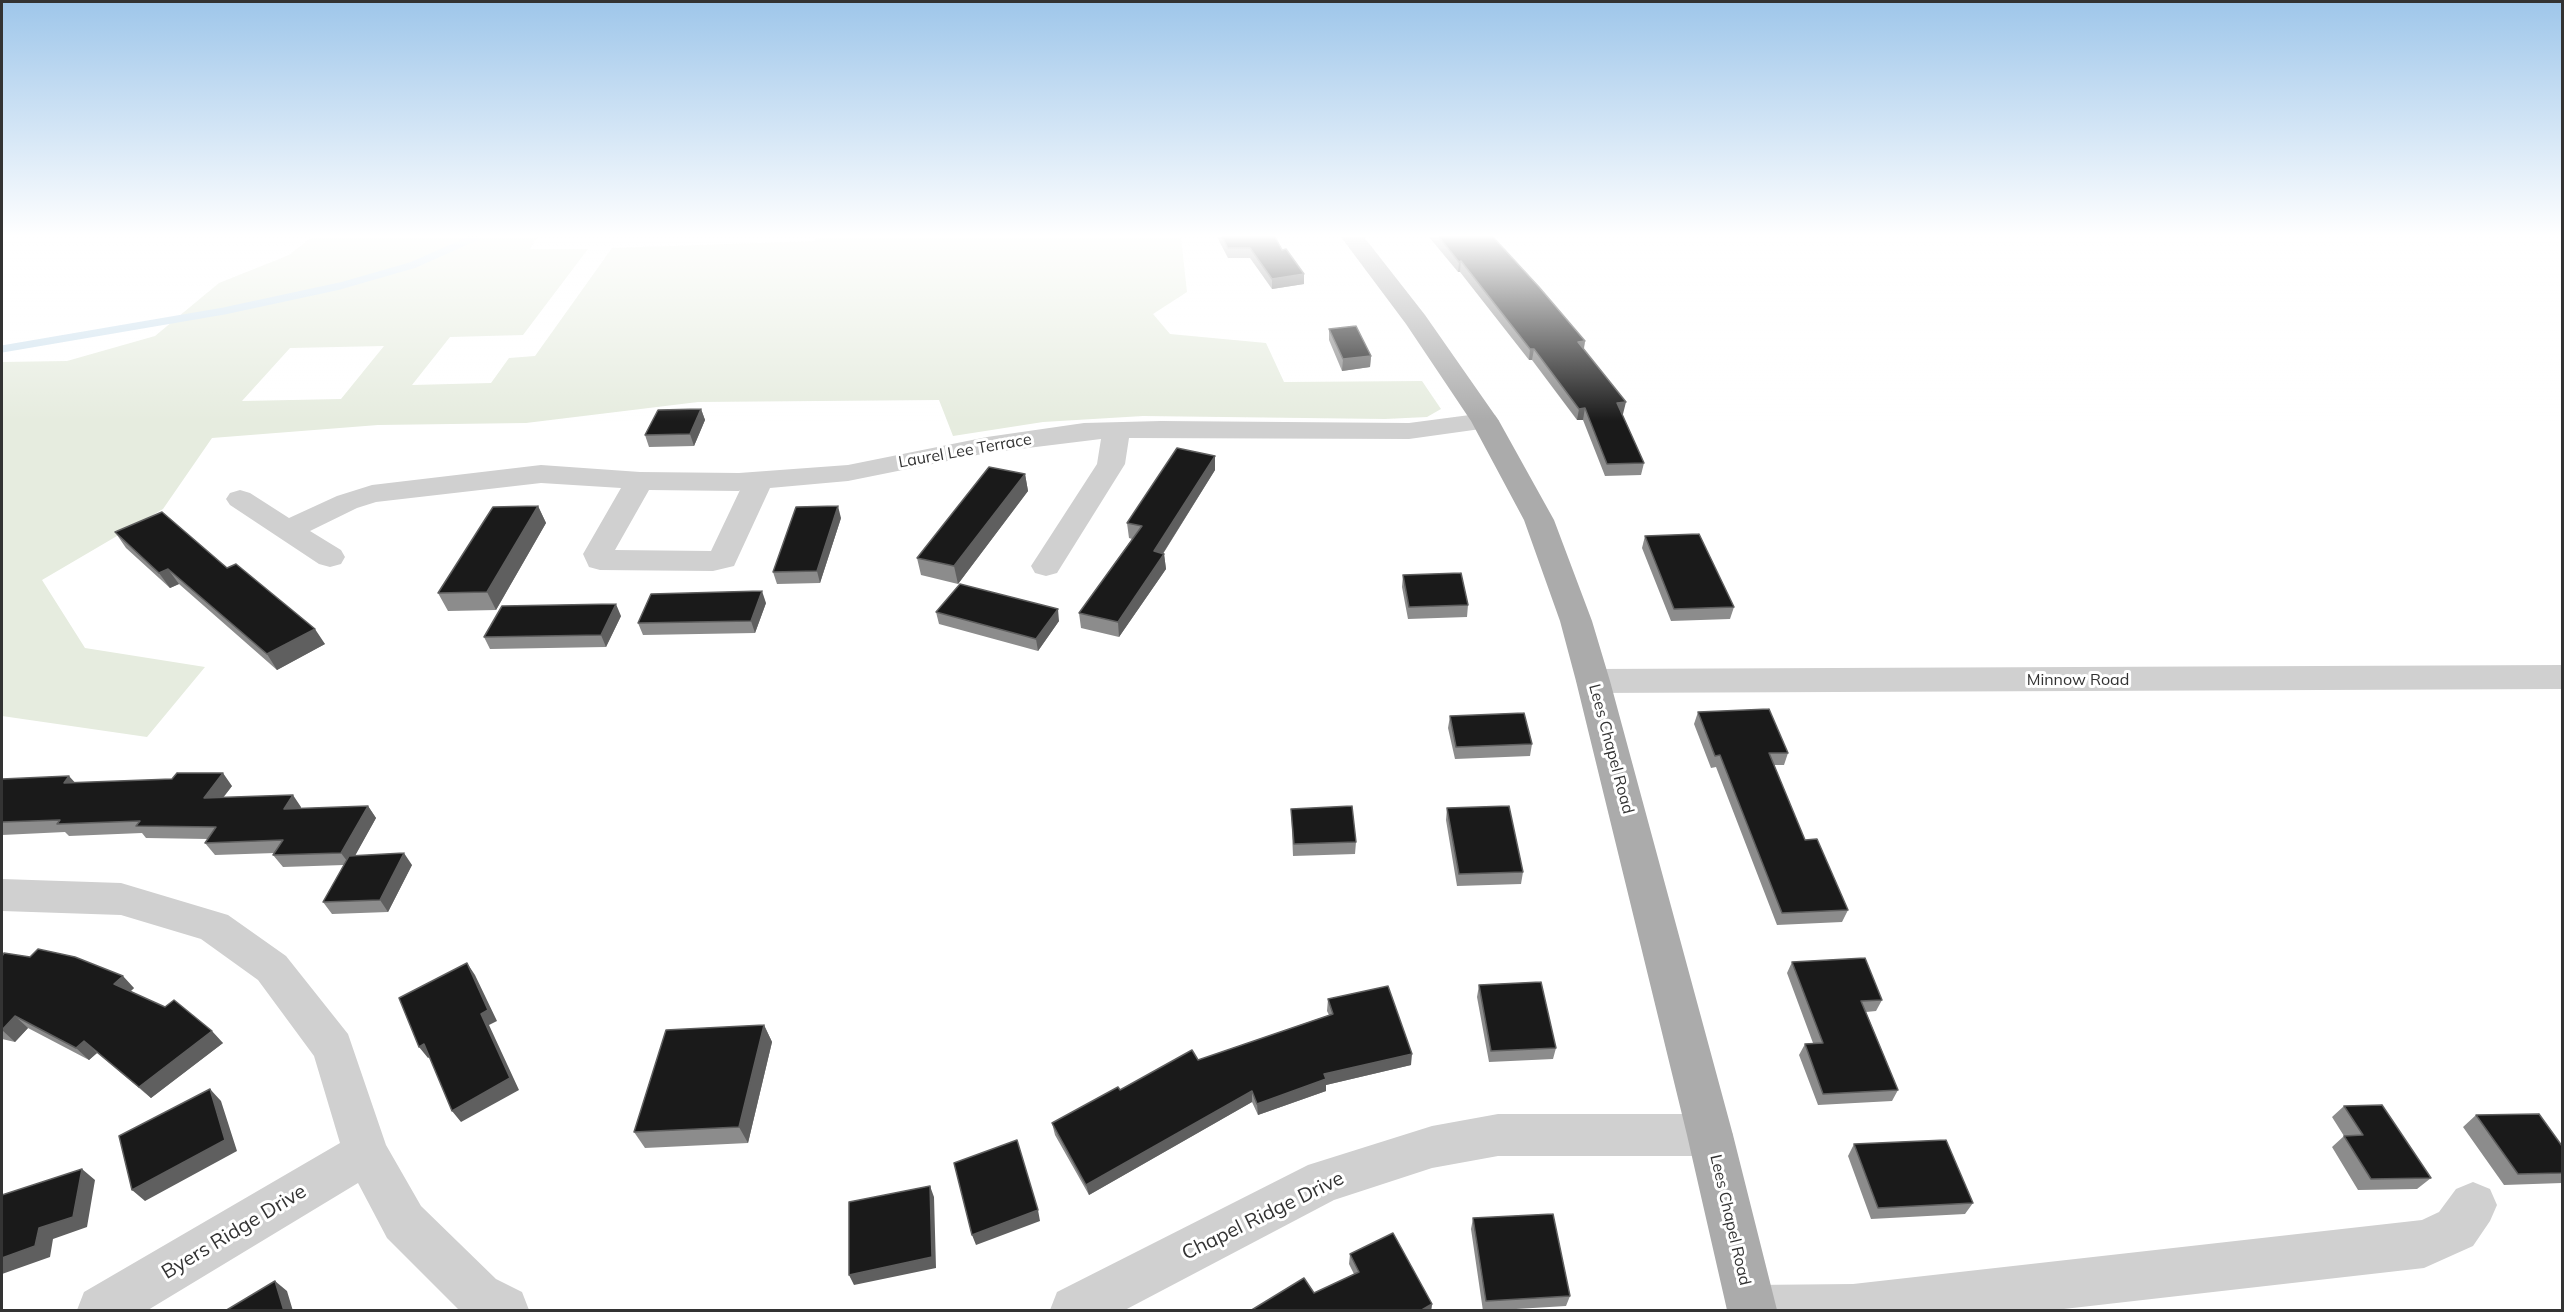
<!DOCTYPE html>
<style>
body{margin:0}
#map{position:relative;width:2564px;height:1312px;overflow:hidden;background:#fff;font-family:Mulish,sans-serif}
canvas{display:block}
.frame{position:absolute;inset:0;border:3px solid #333;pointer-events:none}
</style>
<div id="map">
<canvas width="2564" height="1312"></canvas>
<div class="frame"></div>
</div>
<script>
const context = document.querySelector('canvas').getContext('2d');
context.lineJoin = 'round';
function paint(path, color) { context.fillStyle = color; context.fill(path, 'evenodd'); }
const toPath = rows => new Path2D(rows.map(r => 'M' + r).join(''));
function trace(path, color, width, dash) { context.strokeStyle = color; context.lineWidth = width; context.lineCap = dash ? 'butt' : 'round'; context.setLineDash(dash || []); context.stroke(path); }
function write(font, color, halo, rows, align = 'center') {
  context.font = font + ' Mulish,sans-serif'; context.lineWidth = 6; context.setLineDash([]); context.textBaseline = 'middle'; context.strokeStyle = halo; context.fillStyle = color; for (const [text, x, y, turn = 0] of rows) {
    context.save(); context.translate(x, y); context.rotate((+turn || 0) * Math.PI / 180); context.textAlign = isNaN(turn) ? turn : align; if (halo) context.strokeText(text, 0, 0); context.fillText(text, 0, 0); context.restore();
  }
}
paint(toPath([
 [312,237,537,237,530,249,588,249,523,335,450,337,412,385,491,383,509,358,535,356,612,248,814,241,816,237,1181,237,1187,292,1153,314,1170,334,1266,343,1284,382,1422,381,1441,409,1427,417,1385,419,1143,416,1043,422,953,436,939,400,698,402,526,423,378,425,212,438,163,509,42,580,85,648,205,667,147,737,2,716,2,362,67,361,155,336,219,283,289,255],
 [384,346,341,399,242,401,290,348]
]), '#e6ecdf');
trace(toPath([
 [2,349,224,311,340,286,413,265,476,237]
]), '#cfe2ee', 7);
paint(toPath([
 [1485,413,1495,415,1499,421,1495,427,1409,439,1129,438,1125,464,1057,573,1046,576,1035,573,1031,566,1097,464,1101,439,987,453,848,481,770,488,734,566,713,571,600,570,589,567,583,554,621,488,541,483,376,502,357,508,310,531,341,550,345,557,341,564,330,567,319,564,230,505,226,499,230,493,240,490,250,493,289,518,337,496,372,485,541,465,640,472,739,473,848,465,987,437,1084,423,1161,421,1409,423,1485,413],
 [649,490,739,491,740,490,711,551,615,550,649,490],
 [2562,665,2562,689,1593,693,1581,689,1576,681,1581,673,1593,669,2562,665],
 [2,879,121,883,228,915,286,956,348,1034,386,1145,421,1206,496,1279,522,1292,529,1310,459,1310,387,1238,358,1183,148,1310,77,1310,84,1292,340,1143,314,1056,258,980,201,939,121,915,2,911,2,879],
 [1498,1114,1710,1114,1726,1120,1733,1135,1726,1150,1710,1156,1498,1156,1432,1168,1334,1200,1125,1310,1050,1310,1057,1292,1308,1165,1432,1126,1498,1114],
 [2473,1182,2490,1189,2497,1205,2490,1221,2473,1246,2424,1268,2055,1310,1727,1310,1734,1292,1752,1285,1853,1284,2422,1220,2439,1212,2456,1189,2473,1182]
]), '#d0d0d0');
paint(toPath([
 [1341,237,1364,237,1425,315,1499,421,1554,520,1592,621,1610,681,1733,1135,1777,1310,1727,1310,1687,1135,1576,681,1560,621,1524,520,1471,421,1406,324,1341,237]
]), '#ababab');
paint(toPath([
 [1217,237,1275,237,1304,284,1272,289,1250,258,1228,258],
 [1429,237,1493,237,1585,341,1584,349,1623,414,1622,414,1644,463,1641,475,1605,476,1583,420,1577,420,1532,360,1529,360,1460,272,1458,272],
 [1329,329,1371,356,1370,367,1342,371,1329,340],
 [701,409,705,420,694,446,649,447,645,435],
 [1215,456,1215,470,1163,554,1164,554,1166,569,1119,637,1081,628,1079,613,1132,539,1129,538,1127,523],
 [1025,474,1028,491,958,584,921,575,917,558],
 [538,506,546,523,496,610,448,611,438,593],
 [841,518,820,583,777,584,773,572],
 [115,532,227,568,325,644,277,670,179,584,170,588,126,548],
 [1645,536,1734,607,1730,619,1671,621,1642,548],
 [1403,575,1468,605,1467,617,1408,619,1402,587],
 [766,603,755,633,643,635,638,623],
 [936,612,1059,621,1038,651,939,624],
 [621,616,606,647,490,649,484,637],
 [1698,712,1788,753,1784,765,1774,765,1805,840,1848,910,1842,922,1777,925,1716,767,1711,768,1694,724],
 [1450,716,1532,744,1530,756,1455,759,1448,728],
 [2,779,74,782,232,786,223,798,301,807,301,809,368,806,376,818,355,855,412,865,388,912,332,914,323,902,344,865,283,867,273,855,275,853,215,855,205,843,208,839,146,838,142,833,69,836,65,832,2,835],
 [1447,808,1523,872,1521,884,1457,886,1446,820],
 [1291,809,1356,842,1355,854,1293,856],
 [2,956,134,988,131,991,223,1043,151,1098,97,1053,89,1060,28,1028,15,1042,2,1039],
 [1792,962,1882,1000,1876,1011,1866,1012,1898,1090,1892,1101,1818,1105,1799,1055,1805,1044,1813,1043,1787,973],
 [1479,985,1556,1048,1553,1059,1489,1062,1477,997],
 [1328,999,1411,1065,1326,1085,1326,1091,1258,1115,1252,1102,1089,1195,1055,1135,1052,1123,1120,1090,1198,1060,1329,1015,1327,1011],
 [764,1025,772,1042,748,1143,645,1148,634,1132],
 [2344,1106,2431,1178,2417,1189,2358,1190,2332,1147,2344,1136,2332,1117],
 [2476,1115,2562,1146,2562,1183,2504,1185,2463,1127],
 [1854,1144,1973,1203,1965,1214,1871,1219,1848,1156],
 [1473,1218,1570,1296,1566,1306,1483,1311,1471,1229],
 [1350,1254,1432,1304,1431,1311,1250,1311,1314,1293,1354,1274,1349,1264]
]), '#8c8c8c');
paint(toPath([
 [1461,261,1460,272,1458,272,1459,262],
 [1304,274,1304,284,1272,289,1272,279],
 [1585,341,1583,352,1578,342],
 [1530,349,1534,349,1532,360,1529,360],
 [1371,356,1370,367,1342,371,1343,359],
 [1626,402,1623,414,1615,415,1617,403],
 [1585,408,1583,420,1577,420,1579,409],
 [701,409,705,420,694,446,690,434],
 [1215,456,1215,470,1155,566,1154,551],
 [1025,474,1028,491,958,584,954,566],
 [538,506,546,523,496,610,487,592],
 [838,506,841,518,820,583,817,571],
 [1164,554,1166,569,1119,637,1118,622],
 [168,569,179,584,170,588,159,573],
 [762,591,766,603,755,633,751,621],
 [616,604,621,616,606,647,601,635],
 [1058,609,1059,621,1038,651,1036,639],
 [315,629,325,644,277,670,267,654],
 [223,773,232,786,213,810,204,798],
 [69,776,80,788,64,783],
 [293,795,301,807,293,821,284,809],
 [368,806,376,818,350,865,341,853],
 [404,853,412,865,388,912,380,900],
 [467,963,475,975,497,1021,489,1025,519,1090,461,1122,452,1111,481,1014],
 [123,976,134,988,126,995,114,984],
 [15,1016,28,1028,15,1042,2,1030],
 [764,1025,772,1042,748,1143,739,1127],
 [212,1031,223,1043,151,1098,139,1087],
 [84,1041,97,1053,89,1060,76,1048],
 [424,1044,433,1055,428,1058,419,1047],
 [1412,1054,1411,1065,1326,1085,1326,1091,1258,1115,1257,1104,1324,1074],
 [210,1089,221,1101,237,1151,145,1201,132,1190],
 [1252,1091,1252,1102,1089,1195,1086,1185],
 [82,1169,95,1180,87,1227,53,1239,50,1257,2,1274,2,1258,39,1228],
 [930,1186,934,1197,936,1268,854,1285,849,1275],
 [1038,1210,1040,1221,976,1245,972,1235],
 [275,1281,287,1291,293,1311,284,1311],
 [1432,1304,1431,1311,1420,1311]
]), '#5f5f5f');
const building = toPath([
 [1222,237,1275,237,1282,250,1286,249,1304,274,1272,279,1250,248,1228,248,1222,237],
 [1439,237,1493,237,1539,287,1585,341,1578,342,1626,402,1617,403,1644,463,1607,464,1585,408,1579,409,1534,349,1530,349,1461,261,1459,262,1439,237],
 [1356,326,1371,356,1343,359,1329,329,1356,326],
 [701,409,690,434,645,435,658,410,701,409],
 [1177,448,1215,456,1154,551,1164,554,1118,622,1079,613,1142,526,1127,523,1177,448],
 [989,467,1025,474,954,566,917,558,989,467],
 [538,506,487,592,438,593,493,507,538,506],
 [838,506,817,571,773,572,796,507,838,506],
 [162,512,227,568,236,564,315,629,267,654,168,569,159,573,115,532,162,512],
 [1699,534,1734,607,1674,609,1645,536,1699,534],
 [1461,573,1468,605,1409,607,1403,575,1461,573],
 [960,584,1058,609,1036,639,936,612,960,584],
 [762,591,751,621,638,623,651,594,762,591],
 [616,604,601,635,484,637,502,606,616,604],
 [1769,709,1788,753,1769,753,1805,840,1817,839,1848,910,1782,913,1720,755,1715,756,1698,712,1769,709],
 [1524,713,1532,744,1456,747,1450,716,1524,713],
 [177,773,223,773,204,798,293,795,284,809,368,806,341,853,273,855,283,840,205,843,216,827,136,826,140,821,57,824,60,820,2,822,2,779,69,776,64,783,172,779,177,773],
 [1352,806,1356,842,1294,844,1291,809,1352,806],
 [1509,806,1523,872,1459,874,1447,808,1509,806],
 [404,853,380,900,323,902,349,856,404,853],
 [38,949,75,957,123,976,114,984,165,1007,174,1000,212,1031,139,1087,84,1041,76,1048,15,1016,2,1030,2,956,4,953,30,957,38,949],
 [1865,958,1882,1000,1861,1001,1898,1090,1823,1094,1805,1044,1823,1043,1792,962,1865,958],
 [467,963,488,1010,481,1014,510,1078,452,1111,424,1044,419,1047,399,998,467,963],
 [1541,982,1556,1048,1491,1051,1479,985,1541,982],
 [1388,986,1412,1054,1324,1074,1326,1079,1257,1104,1252,1091,1086,1185,1052,1123,1118,1087,1120,1090,1192,1050,1198,1060,1333,1014,1328,999,1388,986],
 [764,1025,739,1127,634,1132,666,1030,764,1025],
 [210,1089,225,1140,132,1190,119,1136,210,1089],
 [2382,1105,2431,1178,2371,1179,2344,1136,2363,1135,2344,1106,2382,1105],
 [2539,1114,2562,1146,2562,1173,2518,1174,2476,1115,2539,1114],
 [1017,1140,1038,1210,972,1235,954,1163,1017,1140],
 [1946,1140,1973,1203,1878,1208,1854,1144,1946,1140],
 [82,1169,73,1217,39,1228,35,1246,2,1258,2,1195,82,1169],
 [930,1186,932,1257,849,1275,849,1202,930,1186],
 [1553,1214,1570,1296,1486,1301,1473,1218,1553,1214],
 [1393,1233,1432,1304,1420,1311,1250,1311,1304,1278,1314,1293,1359,1272,1350,1254,1393,1233],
 [275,1281,284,1311,225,1311,275,1281]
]);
paint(building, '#1a1a1a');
trace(building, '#5f5f5f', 1.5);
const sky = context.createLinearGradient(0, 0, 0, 421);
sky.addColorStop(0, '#9ec6ea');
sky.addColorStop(0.56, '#fff');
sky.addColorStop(1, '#ffffff00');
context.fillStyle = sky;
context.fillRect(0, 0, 2564, 421);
write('16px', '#333', '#fff', [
 ["Laurel Lee Terrace",965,451,-10],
 ["Minnow Road",2078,680],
 ["Lees Chapel Road",1611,749,75],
 ["Lees Chapel Road",1730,1220,77]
]);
write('20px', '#333', '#fff', [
 ["Chapel Ridge Drive",1263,1216,-26],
 ["Byers Ridge Drive",234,1232,-31]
]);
</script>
